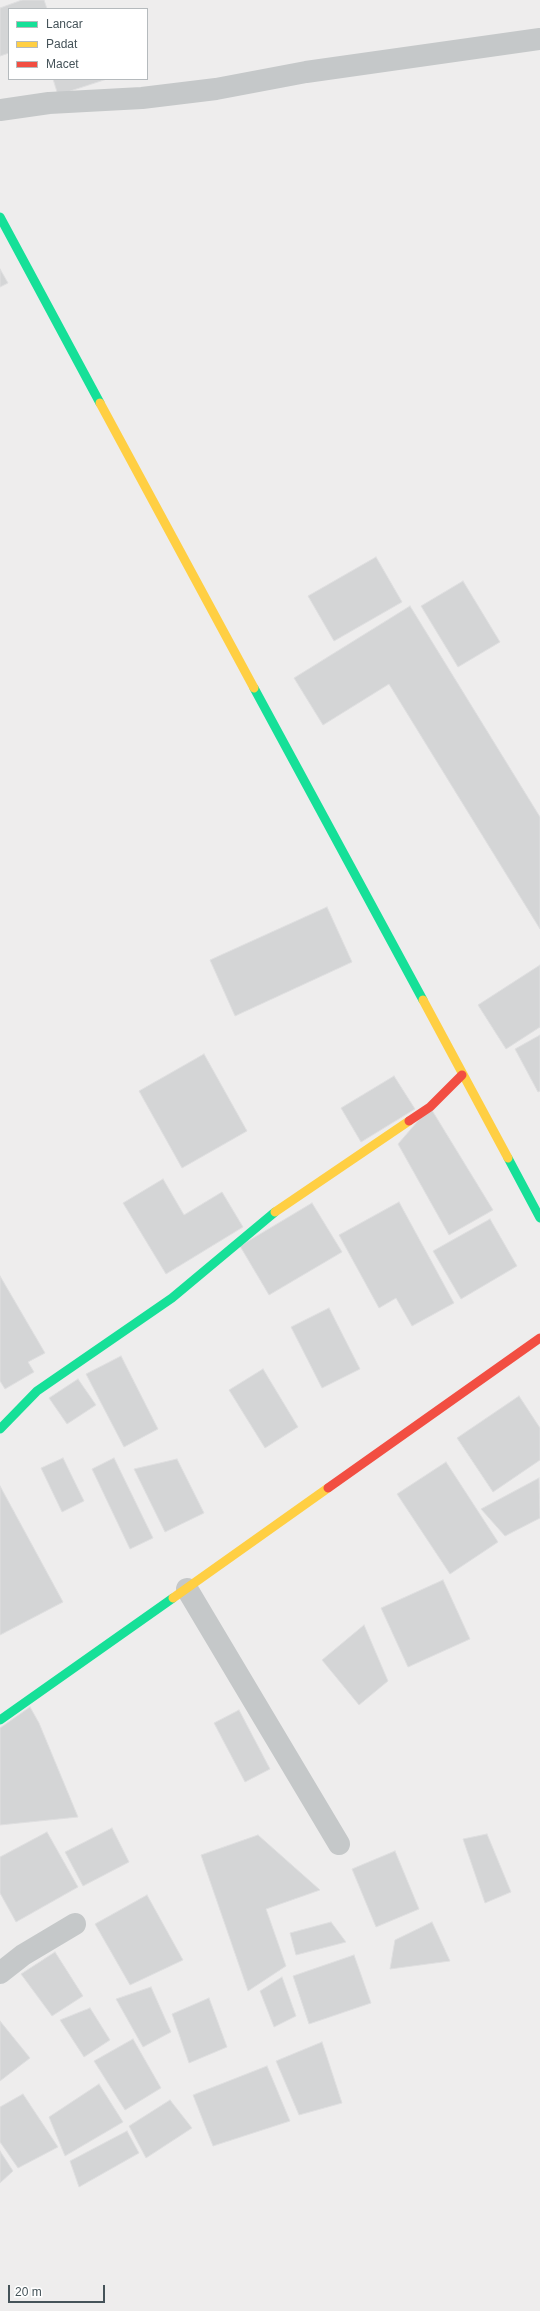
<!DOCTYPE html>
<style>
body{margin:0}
#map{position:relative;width:540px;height:2311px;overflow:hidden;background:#eeeded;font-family:Helvetica,sans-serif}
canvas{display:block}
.legend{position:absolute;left:8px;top:8px;width:140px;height:72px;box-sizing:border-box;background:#fff;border:1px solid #b5babd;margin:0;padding:5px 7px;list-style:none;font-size:12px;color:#455359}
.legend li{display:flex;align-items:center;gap:8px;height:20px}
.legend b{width:20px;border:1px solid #b5babd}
.scale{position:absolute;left:8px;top:2285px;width:97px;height:18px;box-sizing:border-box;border:2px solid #455359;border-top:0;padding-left:5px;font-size:12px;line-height:14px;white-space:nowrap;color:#455359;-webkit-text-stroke:3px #fff;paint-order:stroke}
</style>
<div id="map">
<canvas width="540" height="2311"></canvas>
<ul class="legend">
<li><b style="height:5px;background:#16e098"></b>Lancar</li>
<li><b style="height:5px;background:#ffcf43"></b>Padat</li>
<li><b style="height:5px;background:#f24e42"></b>Macet</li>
</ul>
<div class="scale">20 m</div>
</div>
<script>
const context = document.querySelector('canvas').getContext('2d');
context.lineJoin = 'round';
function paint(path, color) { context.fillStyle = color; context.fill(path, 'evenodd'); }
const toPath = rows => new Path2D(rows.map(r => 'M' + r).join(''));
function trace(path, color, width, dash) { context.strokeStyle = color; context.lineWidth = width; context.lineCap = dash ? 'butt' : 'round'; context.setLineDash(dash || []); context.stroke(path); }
const building = toPath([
 [22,0,44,0,47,9,9,9,9,53,0,56,0,8,22,0],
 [53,79,107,79,58,95,53,79],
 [0,269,8,283,0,287,0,269],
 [376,557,402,602,334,641,308,596,376,557],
 [463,581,500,642,458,667,421,606,463,581],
 [410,606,540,817,540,929,389,684,323,725,294,678,410,606],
 [327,907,352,962,235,1016,210,960,327,907],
 [540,965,540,1027,506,1049,478,1005,540,965],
 [540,1035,540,1091,538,1092,515,1049,540,1035],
 [204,1054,247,1131,182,1168,139,1091,204,1054],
 [394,1076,415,1109,361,1142,341,1108,394,1076],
 [430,1107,493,1210,449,1235,398,1144,430,1107],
 [163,1179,184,1215,222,1192,243,1227,166,1274,123,1203,163,1179],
 [399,1202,454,1303,412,1326,396,1298,379,1308,339,1235,399,1202],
 [312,1203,342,1252,269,1295,240,1246,312,1203],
 [490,1219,517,1266,461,1299,433,1251,490,1219],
 [0,1276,45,1353,28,1362,34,1372,5,1389,0,1381,0,1276],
 [329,1308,360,1369,322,1388,291,1327,329,1308],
 [121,1356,158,1429,124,1447,86,1374,121,1356],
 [263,1369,298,1427,265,1448,229,1390,263,1369],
 [78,1379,96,1405,67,1424,49,1398,78,1379],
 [519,1396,540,1428,540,1460,493,1492,457,1438,519,1396],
 [63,1458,84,1501,62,1512,41,1468,63,1458],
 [114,1458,153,1538,130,1549,92,1469,114,1458],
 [177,1459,204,1513,165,1532,134,1469,177,1459],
 [446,1462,498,1542,450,1574,397,1494,446,1462],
 [539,1478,540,1518,505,1536,481,1509,539,1478],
 [0,1486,63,1602,0,1635,0,1486],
 [443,1580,470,1639,408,1667,381,1608,443,1580],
 [364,1625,388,1681,359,1705,322,1660,364,1625],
 [30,1707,39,1723,78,1817,0,1825,0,1728,30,1707],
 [239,1710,270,1769,245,1782,214,1723,239,1710],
 [112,1828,129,1862,83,1886,65,1852,112,1828],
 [47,1832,78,1887,16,1922,0,1893,0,1857,47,1832],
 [487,1834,511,1892,485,1903,463,1839,487,1834],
 [258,1835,320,1890,266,1909,286,1966,248,1991,201,1855,258,1835],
 [395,1851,419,1909,376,1927,352,1869,395,1851],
 [147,1895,183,1960,130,1985,95,1924,147,1895],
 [331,1922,346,1942,296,1955,290,1933,331,1922],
 [432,1922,450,1961,390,1969,395,1940,432,1922],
 [55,1952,83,1996,52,2016,21,1974,55,1952],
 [354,1955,371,2003,309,2024,293,1976,354,1955],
 [282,1977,296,2016,274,2027,260,1991,282,1977],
 [151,1987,171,2032,143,2047,116,1999,151,1987],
 [209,1998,227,2047,189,2063,172,2014,209,1998],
 [90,2008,110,2040,84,2057,60,2020,90,2008],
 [0,2021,30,2058,0,2081,0,2021],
 [133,2039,161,2088,125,2110,94,2061,133,2039],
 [322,2042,342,2103,299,2115,276,2061,322,2042],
 [267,2066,290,2121,213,2146,193,2095,267,2066],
 [99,2084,123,2122,65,2156,49,2117,99,2084],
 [23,2094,58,2147,18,2168,0,2142,0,2107,23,2094],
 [170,2100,192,2128,146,2158,129,2126,170,2100],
 [127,2131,139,2153,79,2187,70,2161,127,2131],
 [0,2151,13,2171,0,2183,0,2151]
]);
paint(building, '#d4d5d6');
trace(building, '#dfdfe0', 1);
trace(toPath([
 [0,110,49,103,142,98,216,89,306,72,540,39],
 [187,1589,339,1844],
 [0,1973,23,1955,75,1924]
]), '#c5c8c9', 22);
trace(toPath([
 [0,217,100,403],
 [254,688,423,1000],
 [508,1158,540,1218],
 [0,1429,37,1391,172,1298,275,1212],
 [0,1720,173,1598]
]), '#16e098', 9);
trace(toPath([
 [100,403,254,688],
 [423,1000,508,1158],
 [275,1212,409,1121],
 [173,1598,328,1488]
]), '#ffcf43', 9);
trace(toPath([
 [409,1121,430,1107,462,1075],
 [328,1488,540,1338]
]), '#f24e42', 9);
</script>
